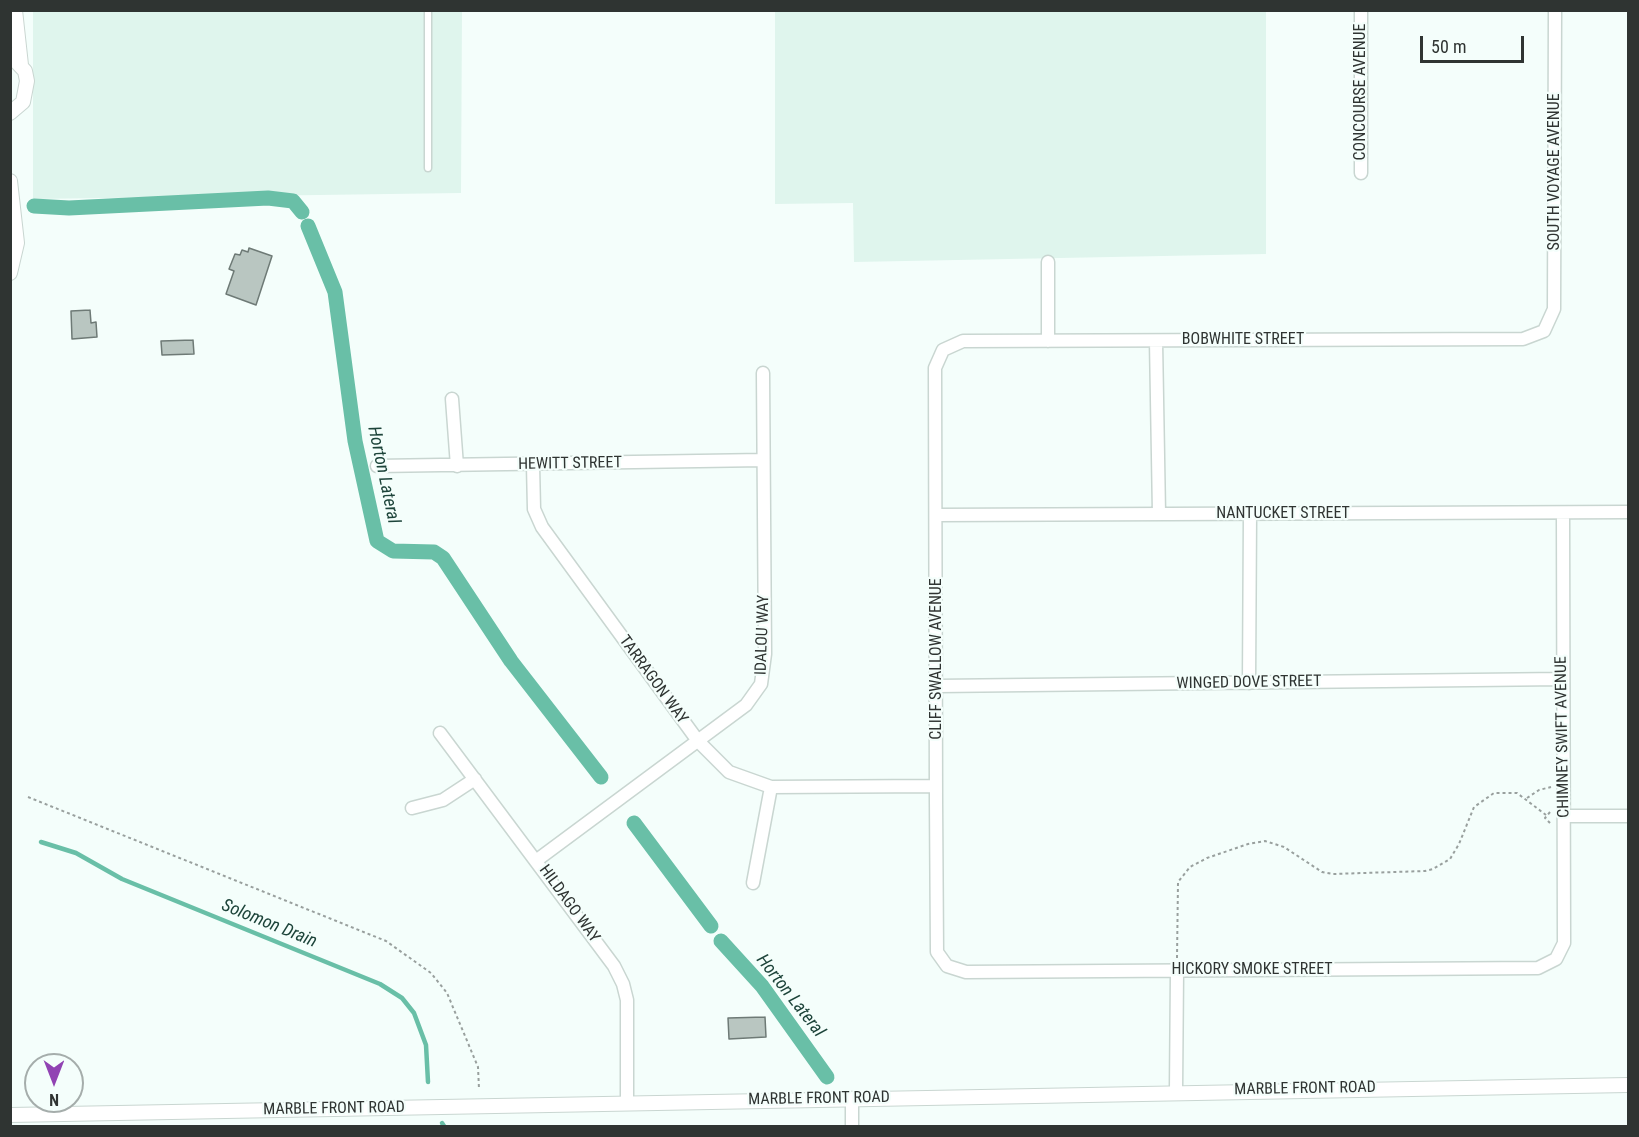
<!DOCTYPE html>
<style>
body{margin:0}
#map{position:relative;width:1639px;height:1137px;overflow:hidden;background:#f4fefb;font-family:"Roboto Condensed",sans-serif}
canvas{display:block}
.frame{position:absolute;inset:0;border:12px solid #2f3432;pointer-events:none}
.north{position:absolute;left:24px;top:1053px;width:60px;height:60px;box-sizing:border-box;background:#f4fefb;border:2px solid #a5adab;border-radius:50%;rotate:180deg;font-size:16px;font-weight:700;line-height:24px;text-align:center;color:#2f3432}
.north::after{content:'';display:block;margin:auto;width:21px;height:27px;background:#9143b3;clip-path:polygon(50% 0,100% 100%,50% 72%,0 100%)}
.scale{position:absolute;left:1420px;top:36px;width:104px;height:27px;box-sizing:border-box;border:3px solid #2f3432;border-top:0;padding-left:8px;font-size:18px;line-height:21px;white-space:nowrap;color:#2f3432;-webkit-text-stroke:4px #f4fefb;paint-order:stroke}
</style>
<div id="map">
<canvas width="1639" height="1137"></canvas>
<div class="frame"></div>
<div class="north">N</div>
<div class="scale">50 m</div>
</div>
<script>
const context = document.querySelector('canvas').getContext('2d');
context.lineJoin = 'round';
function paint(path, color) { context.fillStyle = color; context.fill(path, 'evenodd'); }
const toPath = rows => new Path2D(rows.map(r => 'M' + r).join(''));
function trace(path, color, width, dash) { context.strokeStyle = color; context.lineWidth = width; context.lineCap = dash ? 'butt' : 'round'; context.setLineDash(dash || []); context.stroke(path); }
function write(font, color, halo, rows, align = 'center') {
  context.font = font + ' "Roboto Condensed",sans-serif'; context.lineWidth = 4.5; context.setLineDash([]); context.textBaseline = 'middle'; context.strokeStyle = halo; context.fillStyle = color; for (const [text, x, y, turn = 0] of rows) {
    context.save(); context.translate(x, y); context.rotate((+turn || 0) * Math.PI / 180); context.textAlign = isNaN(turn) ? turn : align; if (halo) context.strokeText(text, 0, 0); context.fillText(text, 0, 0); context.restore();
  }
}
paint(toPath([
 [33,11,462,11,461,193,33,199],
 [775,11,1266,11,1266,254,854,262,853,203,775,204]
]), '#dff5ed');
trace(toPath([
 [41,842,76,853,122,879,380,984,402,998,414,1013,426,1045,428,1082],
 [442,1123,444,1126]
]), '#69bfa7', 4.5);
trace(toPath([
 [34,206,69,208,268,198,293,201,302,212],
 [308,226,335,292,355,441,377,541,393,551,434,552,443,558,511,661,601,777],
 [634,823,711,926],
 [721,941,762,986,827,1077]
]), '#69bfa7', 15);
const building = toPath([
 [249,248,272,256,256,305,226,294,234,271,229,269,235,254,240,255,242,250,248,252,249,248],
 [90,310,91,323,96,322,97,337,72,339,71,311,90,310],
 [193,340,194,354,162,355,161,341,193,340],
 [765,1017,766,1037,729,1039,728,1018,765,1017]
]);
paint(building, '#b9c6c1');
trace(building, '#6e7a76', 1.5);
const service = toPath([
 [428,10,428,168]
]);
const minor = toPath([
 [1555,10,1554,309,1544,331,1523,339,963,341,943,350,935,368,936,800,937,952,947,966,966,972,1538,968,1556,959,1564,943,1563,513],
 [1361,173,1361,10],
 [1048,262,1048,341],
 [1156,341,1159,514],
 [452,399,457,466],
 [533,465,534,509,542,527,698,741,729,772,771,787,936,786],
 [377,466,763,460],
 [937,515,1628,512],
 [1249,683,1250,514],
 [937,686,1562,679],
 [440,733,614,966,623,984,627,1000,627,1102],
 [412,808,443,800,475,779],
 [1564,816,1628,816],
 [537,860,746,705,761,684,765,654,763,373],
 [753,883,771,787],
 [1176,1091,1177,971],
 [852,1098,852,1126]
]);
const tertiary = toPath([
 [15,10,21,65],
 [10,55,25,71,27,81,23,102,10,113],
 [10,181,17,243,10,273],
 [10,1115,1628,1085]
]);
trace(service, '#c9d6d1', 9);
trace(minor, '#c9d6d1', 15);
trace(tertiary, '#c9d6d1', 16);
trace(toPath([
 [28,797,386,941,431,973,447,993,478,1067,479,1089],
 [1527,798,1539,790,1551,787],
 [1550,812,1545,818,1550,823],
 [1177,958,1178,882,1190,867,1207,858,1248,844,1265,841,1284,847,1322,872,1333,874,1425,871,1433,869,1450,859,1459,844,1474,807,1494,793,1517,793,1546,815]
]), '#99a09e', 2, [3, 3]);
trace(service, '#fff', 6);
trace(minor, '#fff', 12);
trace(tertiary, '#fff', 14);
write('16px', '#2f3432', '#f4fefb', [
 ["CONCOURSE AVENUE",1361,92,-90],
 ["SOUTH VOYAGE AVENUE",1555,172,-90],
 ["BOBWHITE STREET",1243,340],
 ["HEWITT STREET",570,464,-1],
 ["NANTUCKET STREET",1283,514],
 ["IDALOU WAY",763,635,-88],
 ["CLIFF SWALLOW AVENUE",937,659,-90],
 ["TARRAGON WAY",653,680,54],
 ["WINGED DOVE STREET",1249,683,-1],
 ["CHIMNEY SWIFT AVENUE",1563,737,-91],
 ["HILDAGO WAY",569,904,54],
 ["HICKORY SMOKE STREET",1252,970],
 ["MARBLE FRONT ROAD",1305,1089,-1],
 ["MARBLE FRONT ROAD",819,1099,-1],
 ["MARBLE FRONT ROAD",334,1109,-1]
]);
write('italic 18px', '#1d443a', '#f4fefb', [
 ["Horton Lateral",383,475,78],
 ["Solomon Drain",269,924,22],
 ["Horton Lateral",790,996,52]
]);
</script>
